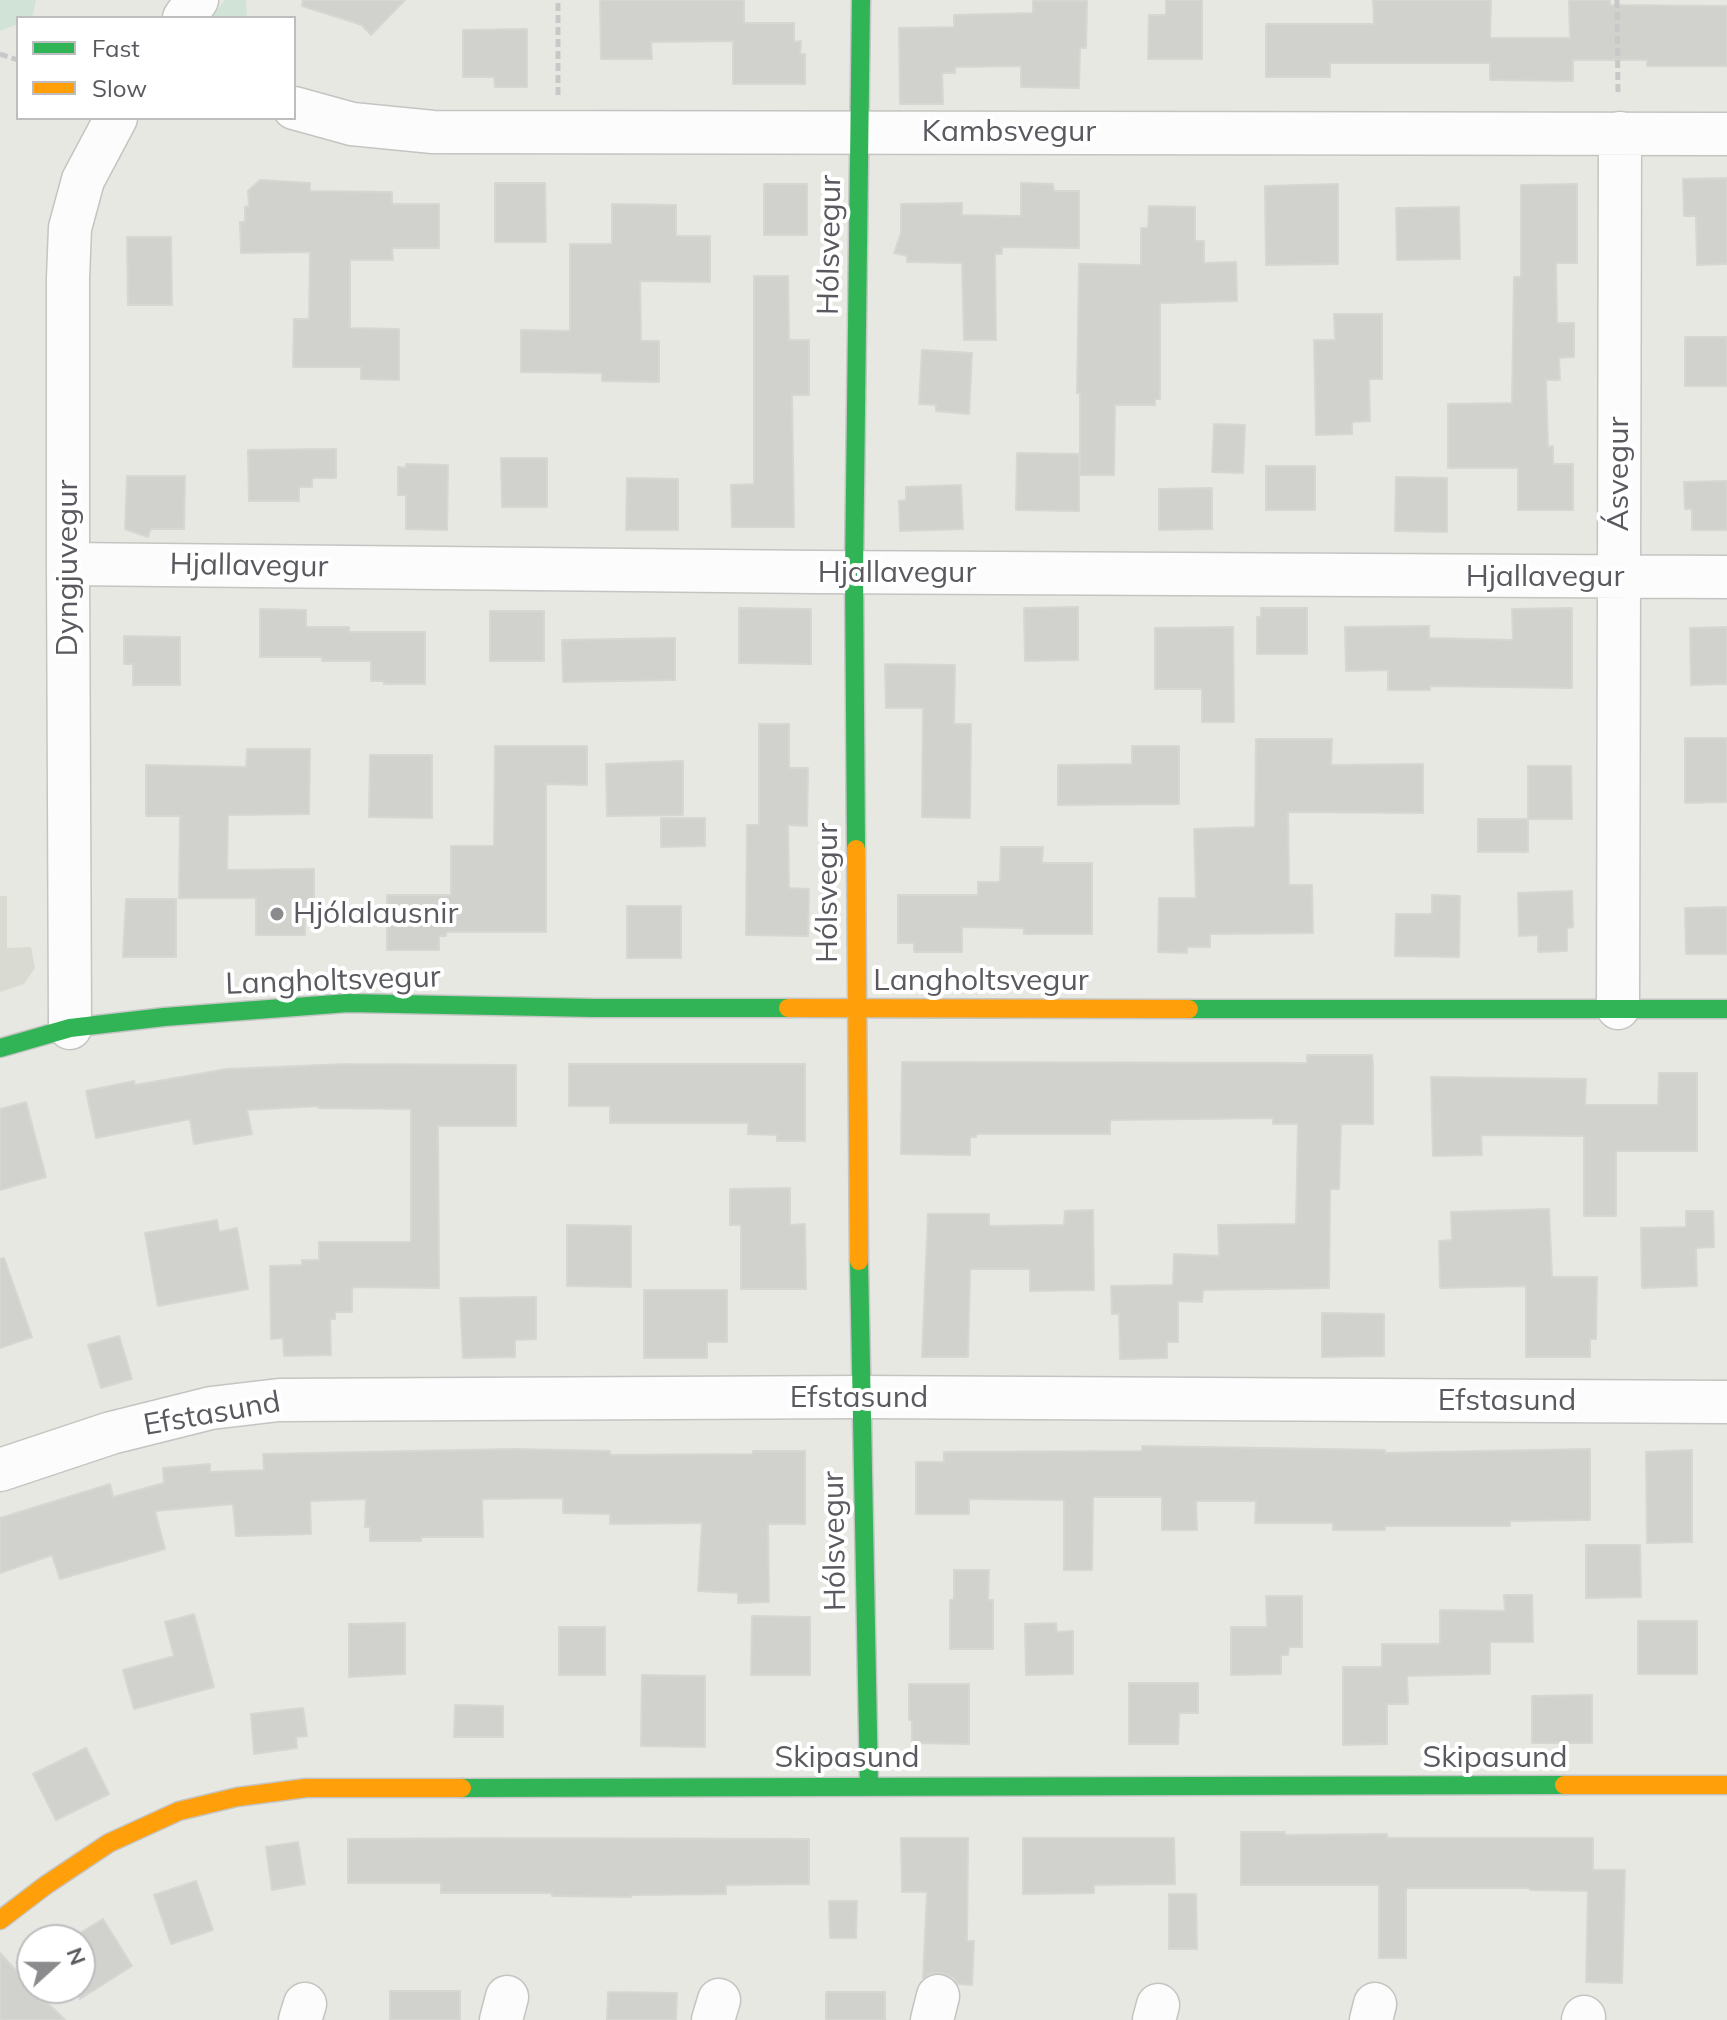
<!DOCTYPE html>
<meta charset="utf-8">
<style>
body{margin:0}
#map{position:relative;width:1727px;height:2020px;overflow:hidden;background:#e7e8e2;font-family:Mulish,sans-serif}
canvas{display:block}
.legend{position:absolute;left:16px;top:16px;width:280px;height:104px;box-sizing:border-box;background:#fff;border:2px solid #bdbdbf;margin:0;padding:10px 14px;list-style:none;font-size:24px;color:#59595f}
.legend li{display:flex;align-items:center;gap:16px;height:40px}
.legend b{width:40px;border:2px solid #bdbdbf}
.north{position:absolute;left:16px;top:1924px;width:80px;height:80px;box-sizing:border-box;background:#fff;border:2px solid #bdbdbf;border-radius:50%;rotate:69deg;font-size:22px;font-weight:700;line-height:32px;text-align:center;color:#59595f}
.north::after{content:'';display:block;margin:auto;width:28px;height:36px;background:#8b8b8d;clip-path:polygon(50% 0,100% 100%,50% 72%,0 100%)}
</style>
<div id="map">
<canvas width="1727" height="2020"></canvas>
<ul class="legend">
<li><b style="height:10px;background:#30b455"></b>Fast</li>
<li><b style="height:10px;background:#ff9f0a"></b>Slow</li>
</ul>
<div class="north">N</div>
</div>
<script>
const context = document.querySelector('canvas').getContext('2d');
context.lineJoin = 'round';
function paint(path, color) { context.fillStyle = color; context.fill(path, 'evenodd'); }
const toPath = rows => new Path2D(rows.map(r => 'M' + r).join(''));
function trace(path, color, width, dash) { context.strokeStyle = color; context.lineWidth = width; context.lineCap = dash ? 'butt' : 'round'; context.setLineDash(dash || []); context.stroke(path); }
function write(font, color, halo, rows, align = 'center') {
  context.font = font + ' Mulish,sans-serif'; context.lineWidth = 8; context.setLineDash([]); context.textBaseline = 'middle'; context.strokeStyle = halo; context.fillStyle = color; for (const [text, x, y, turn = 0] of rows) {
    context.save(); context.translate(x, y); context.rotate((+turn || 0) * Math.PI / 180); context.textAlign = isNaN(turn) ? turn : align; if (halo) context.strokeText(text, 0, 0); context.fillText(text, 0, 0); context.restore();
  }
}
paint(toPath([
 [0,896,7,896,7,948,31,947,35,968,24,984,0,992]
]), '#d9dbd2');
paint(toPath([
 [0,0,36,0,32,18,18,18,18,24,0,31],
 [225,0,246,0,247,18,211,18]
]), '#d1e3d6');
const building = toPath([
 [303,0,405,0,371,35,362,25,302,6,303,0],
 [600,0,744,0,744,23,794,23,794,42,801,41,800,54,805,54,805,84,733,84,733,41,651,42,652,59,601,59,600,0],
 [1166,0,1202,0,1202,59,1148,59,1149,15,1166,15,1166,0],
 [1373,0,1491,0,1490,38,1570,38,1569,0,1610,0,1610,5,1727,6,1727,66,1647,66,1647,60,1573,60,1573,81,1490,80,1490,63,1330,63,1330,77,1266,77,1266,24,1374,24,1373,0],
 [1033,1,1087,1,1086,48,1080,48,1079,88,1021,87,1021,66,955,67,955,73,942,73,943,104,900,104,899,28,954,27,954,15,1033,13,1033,1],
 [527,29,527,87,495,87,494,77,463,77,463,30,527,29],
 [1727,178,1727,264,1697,265,1696,216,1684,216,1683,179,1727,178],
 [260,180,310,183,310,191,392,192,392,204,439,204,439,248,392,248,393,260,350,260,350,328,399,329,399,380,361,379,361,367,293,367,294,319,309,319,310,252,241,253,240,222,245,222,245,207,249,206,248,191,260,180],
 [495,183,545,183,546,242,495,242,495,183],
 [1021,183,1053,184,1054,191,1079,191,1079,248,1002,247,1002,254,995,254,996,340,964,340,962,263,907,262,907,256,894,253,901,233,901,204,962,203,962,215,1021,216,1021,183],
 [764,184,807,184,807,235,764,235,764,184],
 [1338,184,1338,264,1266,265,1265,186,1338,184],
 [1577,184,1577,263,1556,263,1557,323,1574,323,1574,357,1559,358,1560,380,1546,380,1548,447,1553,446,1553,464,1573,464,1573,510,1518,510,1518,468,1448,468,1448,404,1512,403,1514,277,1521,277,1521,185,1577,184],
 [612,204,676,205,676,236,710,236,710,282,640,281,641,341,659,341,659,382,602,381,602,373,521,372,521,330,570,331,570,244,612,244,612,204],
 [1149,206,1195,207,1195,241,1204,241,1204,263,1236,262,1237,301,1160,303,1160,399,1155,399,1155,405,1115,405,1114,475,1080,475,1080,393,1077,393,1079,264,1141,265,1141,228,1148,228,1149,206],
 [1459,207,1460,259,1397,260,1396,208,1459,207],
 [127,237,171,237,172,305,128,305,127,237],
 [754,276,788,276,789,340,809,340,809,395,792,395,794,527,732,527,731,485,754,484,754,276],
 [1334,314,1382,314,1382,379,1369,379,1370,421,1352,422,1352,434,1316,435,1314,340,1335,340,1334,314],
 [1685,337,1727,337,1727,386,1685,386,1685,337],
 [922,350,972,353,969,414,936,411,936,405,919,404,922,350],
 [1214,424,1245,425,1243,473,1212,472,1214,424],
 [336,449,336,478,312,478,312,487,299,487,299,501,249,501,248,450,336,449],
 [1017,453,1079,454,1079,511,1016,510,1017,453],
 [501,458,547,458,547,507,502,507,501,458],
 [406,464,448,465,447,530,406,529,406,495,398,495,398,467,406,468,406,464],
 [1266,466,1315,466,1315,510,1266,510,1266,466],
 [127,476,185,476,184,529,151,529,148,537,125,529,127,476],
 [1396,477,1447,478,1447,532,1395,531,1396,477],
 [627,478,678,479,678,530,626,530,627,478],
 [1727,481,1727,530,1692,530,1692,509,1685,509,1684,482,1727,481],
 [961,485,963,529,900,531,899,501,906,500,906,487,961,485],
 [1212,488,1212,529,1159,530,1159,489,1212,488],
 [1078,607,1078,660,1025,661,1024,608,1078,607],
 [739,608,811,609,811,664,739,663,739,608],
 [1261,608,1307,608,1307,654,1257,654,1257,617,1261,617,1261,608],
 [1572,608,1572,688,1430,686,1430,690,1388,690,1388,670,1346,671,1345,627,1429,626,1429,638,1513,640,1512,609,1572,608],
 [260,609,306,610,306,627,349,627,349,632,425,632,425,684,384,684,384,681,371,681,371,661,322,661,322,657,260,657,260,609],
 [490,611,544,611,544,661,490,661,490,611],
 [1233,627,1234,722,1202,722,1202,689,1155,689,1155,628,1233,627],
 [1727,627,1727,684,1691,685,1690,628,1727,627],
 [124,636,180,637,180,685,133,685,133,664,124,664,124,636],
 [675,638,675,680,563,682,562,640,675,638],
 [885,664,955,665,954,724,971,724,970,818,922,817,923,708,886,708,885,664],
 [759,724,789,724,789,768,808,768,807,826,788,825,789,888,809,889,808,936,746,935,747,825,759,825,759,724],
 [1685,738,1727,738,1727,802,1685,803,1685,738],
 [1256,739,1332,739,1331,765,1423,764,1423,813,1288,812,1289,885,1312,885,1313,933,1210,934,1210,947,1187,947,1187,953,1158,952,1159,898,1196,898,1194,829,1255,827,1256,739],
 [495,746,587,746,587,785,546,784,546,932,446,932,446,936,439,936,439,950,387,950,387,895,451,895,451,846,494,846,495,746],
 [1132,746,1179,746,1179,804,1058,805,1058,765,1132,764,1132,746],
 [247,749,310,749,309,814,228,815,227,870,314,869,314,906,305,906,305,935,256,935,256,898,179,898,180,816,146,816,146,765,246,767,247,749],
 [370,755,432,755,432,818,369,817,370,755],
 [683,761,683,815,607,816,606,764,683,761],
 [1528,766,1571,766,1572,819,1528,819,1528,766],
 [661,818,705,818,705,846,661,847,661,818],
 [1478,819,1528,819,1528,852,1478,852,1478,819],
 [1001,847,1043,847,1042,863,1092,863,1092,934,1024,934,1024,928,962,927,962,952,914,952,914,943,898,943,898,895,978,895,978,882,1000,882,1001,847],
 [1572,891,1573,927,1567,928,1567,951,1538,952,1538,935,1519,936,1518,893,1572,891],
 [1432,895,1460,896,1459,957,1395,956,1396,914,1432,914,1432,895],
 [126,899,176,899,176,957,123,957,126,899],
 [627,906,681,906,681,958,627,958,627,906],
 [1727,907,1727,954,1686,954,1685,908,1727,907],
 [1307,1055,1372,1055,1373,1065,1373,1124,1341,1124,1339,1189,1330,1189,1329,1288,1203,1290,1202,1302,1178,1301,1178,1342,1167,1342,1167,1358,1120,1359,1119,1314,1112,1314,1111,1286,1173,1285,1174,1254,1219,1256,1218,1225,1296,1224,1298,1124,1273,1124,1273,1118,1110,1120,1110,1134,976,1134,976,1137,970,1137,970,1155,901,1154,902,1062,1307,1063,1307,1055],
 [347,1064,516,1065,516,1126,438,1126,439,1288,352,1287,352,1312,335,1312,335,1319,330,1319,331,1355,284,1356,283,1338,271,1339,270,1266,302,1265,302,1260,319,1260,319,1242,411,1242,411,1109,319,1108,319,1106,247,1110,252,1134,194,1144,190,1119,96,1138,86,1091,134,1081,135,1085,227,1069,347,1064],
 [569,1064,805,1064,805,1141,777,1141,777,1135,748,1134,748,1123,610,1123,610,1106,569,1106,569,1064],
 [1659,1073,1697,1073,1697,1151,1616,1151,1616,1216,1584,1216,1584,1136,1481,1135,1482,1155,1433,1156,1431,1077,1586,1079,1585,1105,1658,1105,1659,1073],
 [26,1102,46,1177,0,1190,0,1109,26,1102],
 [790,1188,790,1225,805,1224,806,1289,741,1289,741,1225,730,1225,730,1189,790,1188],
 [1549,1209,1552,1277,1597,1277,1596,1339,1590,1339,1590,1357,1526,1357,1526,1286,1440,1288,1439,1241,1452,1240,1451,1212,1549,1209],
 [1093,1210,1094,1290,1030,1291,1030,1269,970,1269,968,1357,922,1357,928,1214,989,1214,989,1226,1064,1225,1065,1211,1093,1210],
 [1686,1211,1713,1211,1714,1247,1696,1248,1697,1286,1642,1288,1641,1228,1686,1227,1686,1211],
 [217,1220,219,1232,237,1228,248,1289,158,1306,145,1233,217,1220],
 [567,1225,631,1226,631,1287,567,1286,567,1225],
 [4,1258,32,1337,0,1348,0,1259,4,1258],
 [644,1290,727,1290,727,1342,707,1342,707,1358,644,1358,644,1290],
 [536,1297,536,1339,515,1340,515,1357,463,1358,460,1298,536,1297],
 [1322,1313,1384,1314,1384,1356,1322,1357,1322,1313],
 [119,1336,132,1379,101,1388,88,1345,119,1336],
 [1142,1446,1385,1450,1385,1453,1590,1449,1590,1520,1510,1521,1510,1526,1385,1526,1385,1530,1333,1530,1333,1523,1255,1523,1256,1501,1196,1501,1197,1530,1162,1530,1162,1497,1093,1497,1092,1570,1064,1570,1064,1500,969,1499,969,1514,916,1514,916,1462,944,1462,944,1452,1142,1451,1142,1446],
 [514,1449,610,1451,610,1455,753,1454,753,1451,805,1451,805,1524,768,1524,769,1602,738,1603,738,1593,698,1591,702,1523,610,1524,610,1514,563,1513,563,1498,482,1499,483,1537,421,1537,421,1541,370,1541,370,1527,365,1527,366,1499,310,1501,311,1534,236,1536,233,1504,155,1511,165,1549,60,1579,52,1555,0,1573,0,1518,110,1484,113,1497,164,1483,163,1468,210,1464,210,1472,264,1470,263,1454,514,1449],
 [1692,1450,1692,1542,1647,1543,1646,1452,1692,1450],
 [1586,1545,1640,1545,1641,1597,1586,1598,1586,1545],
 [954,1570,989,1570,988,1600,993,1600,993,1649,950,1649,950,1600,954,1600,954,1570],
 [1504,1595,1532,1595,1533,1642,1490,1642,1490,1674,1407,1676,1408,1704,1387,1704,1387,1744,1343,1745,1343,1667,1382,1667,1382,1644,1440,1644,1440,1610,1505,1611,1504,1595],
 [1266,1596,1302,1596,1302,1647,1289,1647,1288,1655,1281,1655,1281,1674,1231,1675,1231,1627,1267,1627,1266,1596],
 [194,1614,214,1687,134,1709,123,1670,174,1656,165,1622,194,1614],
 [752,1616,810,1617,810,1675,751,1675,752,1616],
 [1638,1621,1697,1621,1697,1674,1638,1674,1638,1621],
 [405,1623,405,1674,349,1677,349,1624,405,1623],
 [1056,1623,1057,1632,1073,1631,1073,1674,1026,1675,1025,1624,1056,1623],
 [559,1627,605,1627,605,1675,559,1675,559,1627],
 [642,1675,705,1676,705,1747,641,1746,642,1675],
 [1129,1683,1198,1683,1198,1713,1179,1713,1178,1744,1129,1744,1129,1683],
 [909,1684,969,1684,969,1744,912,1743,912,1720,909,1720,909,1684],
 [1592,1695,1592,1743,1532,1743,1532,1696,1592,1695],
 [455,1705,503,1706,503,1737,454,1737,455,1705],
 [303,1708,307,1736,296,1737,297,1748,254,1754,251,1714,303,1708],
 [86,1748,109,1794,56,1820,33,1774,86,1748],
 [1241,1832,1285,1832,1285,1835,1387,1834,1387,1838,1593,1838,1593,1870,1625,1870,1622,1983,1586,1982,1588,1891,1530,1890,1530,1888,1406,1888,1406,1958,1379,1958,1379,1885,1241,1885,1241,1832],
 [505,1838,809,1839,809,1884,726,1885,726,1894,631,1895,631,1897,552,1896,552,1893,441,1893,441,1883,348,1883,348,1839,505,1838],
 [901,1838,968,1838,967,1941,974,1941,972,1985,958,1984,954,1978,943,1973,932,1973,923,1978,927,1892,902,1892,901,1838],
 [1023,1838,1174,1838,1175,1884,1094,1885,1094,1893,1023,1894,1023,1838],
 [298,1842,305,1884,272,1890,266,1847,298,1842],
 [196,1881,213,1930,171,1944,154,1895,196,1881],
 [1169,1894,1196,1894,1197,1949,1169,1949,1169,1894],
 [829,1901,857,1901,856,1938,830,1938,829,1901],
 [103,1919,132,1966,80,1999,80,1933,103,1919],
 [0,1953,32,1988,65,2020,0,2020,0,1953],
 [390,1991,460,1991,460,2020,390,2020,390,1991],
 [608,1992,677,1993,676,2020,607,2020,608,1992],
 [826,1992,885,1992,885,2020,826,2020,826,1992]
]);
paint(building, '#d1d1cd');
trace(building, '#d6d7d2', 2);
const street = toPath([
 [184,18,197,0],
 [294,108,352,124,433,132,1727,134],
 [68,564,815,572,1727,577],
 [1618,1008,1620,133],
 [70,1028,68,564,68,278,70,228,83,180,116,118],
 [0,1470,111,1433,211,1408,279,1400,860,1397,1727,1402],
 [300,2020,305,2004],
 [501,2020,507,1997],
 [713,2020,719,2000],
 [932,2020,938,1996],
 [1154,2020,1158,2005],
 [1371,2020,1375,2004],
 [1583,2020,1584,2017]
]);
const fast = toPath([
 [856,849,854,572,861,0],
 [1189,1009,1727,1009],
 [0,1048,70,1028,164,1017,348,1003,593,1008,788,1008],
 [859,1261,869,1786],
 [462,1788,1564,1785]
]);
const slow = toPath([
 [856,849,859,1261],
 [788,1008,1189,1009],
 [1564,1785,1727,1785],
 [0,1920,46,1885,109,1843,179,1811,237,1797,306,1788,462,1788]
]);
trace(street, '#c4c5c2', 45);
trace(fast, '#c4c5c4', 21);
trace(slow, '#c4c5c4', 21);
trace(toPath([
 [1617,0,1618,96],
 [0,54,18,60],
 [558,95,558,0]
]), '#c7c9c9', 5, [8, 4]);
trace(street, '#fbfcfb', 42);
trace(fast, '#30b455', 18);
trace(slow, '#ff9f0a', 18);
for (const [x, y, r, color] of [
 [277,914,8,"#8b8b8d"]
]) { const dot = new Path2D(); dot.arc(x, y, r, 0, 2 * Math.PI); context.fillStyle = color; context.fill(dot); trace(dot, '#fff', 3); }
write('30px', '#59595f', '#fff', [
 ["Kambsvegur",1009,132],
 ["Hólsvegur",830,245,-89],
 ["Ásvegur",1619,474,-90],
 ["Hjallavegur",249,566,1],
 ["Dyngjuvegur",68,568,-90],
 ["Hjallavegur",897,573],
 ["Hjallavegur",1545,577],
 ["Hólsvegur",828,893,-90],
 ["Langholtsvegur",333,981,-2],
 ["Langholtsvegur",981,981],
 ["Efstasund",859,1398],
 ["Efstasund",1507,1401],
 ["Efstasund",212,1414,-10],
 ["Hólsvegur",835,1541,-91],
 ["Skipasund",847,1758],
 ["Skipasund",1495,1758]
]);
write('30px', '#59595f', '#fff', [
 ["Hjólalausnir",293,914]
], 'left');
</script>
